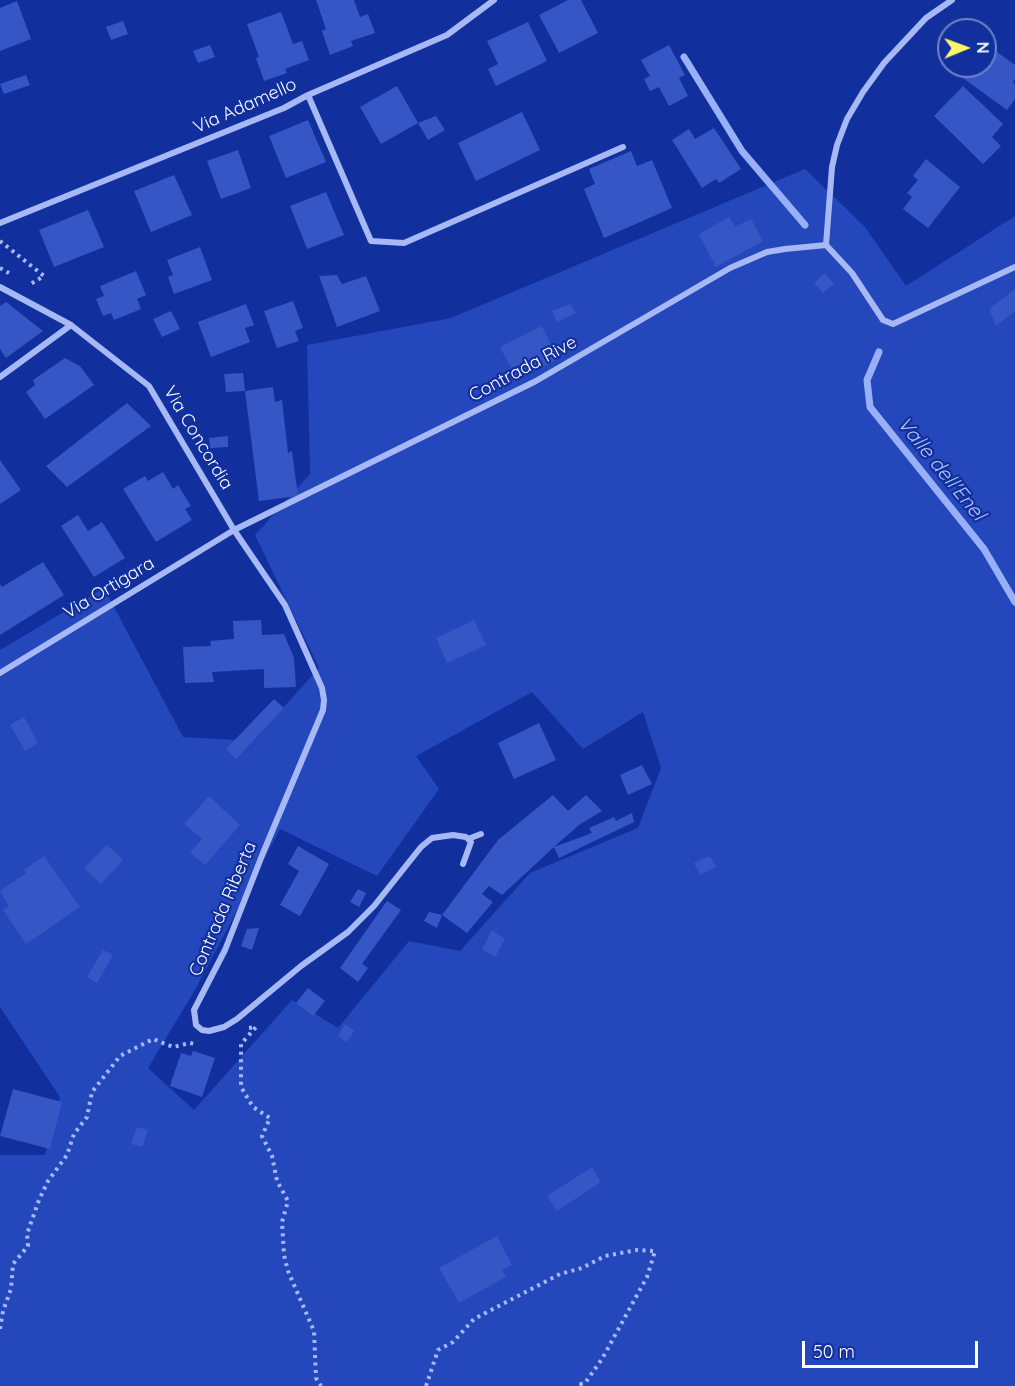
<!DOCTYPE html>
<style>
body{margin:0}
#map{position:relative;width:1015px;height:1386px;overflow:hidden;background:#11309d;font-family:Quicksand,sans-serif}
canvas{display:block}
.north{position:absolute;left:937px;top:18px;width:60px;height:60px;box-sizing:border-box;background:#11309d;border:2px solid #7083c4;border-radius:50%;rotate:89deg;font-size:16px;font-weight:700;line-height:24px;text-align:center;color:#fff}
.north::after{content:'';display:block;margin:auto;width:21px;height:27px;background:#fff46a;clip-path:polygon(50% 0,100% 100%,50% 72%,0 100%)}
.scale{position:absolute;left:802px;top:1341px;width:176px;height:27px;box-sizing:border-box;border:3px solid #fff;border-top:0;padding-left:8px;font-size:18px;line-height:21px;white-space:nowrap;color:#fff;-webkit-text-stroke:4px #11309d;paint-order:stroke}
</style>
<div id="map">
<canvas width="1015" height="1386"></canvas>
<div class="north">N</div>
<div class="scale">50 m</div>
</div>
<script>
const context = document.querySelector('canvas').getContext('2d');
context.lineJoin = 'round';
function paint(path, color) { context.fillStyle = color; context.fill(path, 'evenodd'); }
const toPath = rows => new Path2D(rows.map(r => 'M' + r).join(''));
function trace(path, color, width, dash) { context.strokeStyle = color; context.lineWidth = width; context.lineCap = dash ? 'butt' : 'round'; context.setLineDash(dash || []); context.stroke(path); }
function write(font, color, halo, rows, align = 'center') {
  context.font = font + ' Quicksand,sans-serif'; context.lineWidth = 4.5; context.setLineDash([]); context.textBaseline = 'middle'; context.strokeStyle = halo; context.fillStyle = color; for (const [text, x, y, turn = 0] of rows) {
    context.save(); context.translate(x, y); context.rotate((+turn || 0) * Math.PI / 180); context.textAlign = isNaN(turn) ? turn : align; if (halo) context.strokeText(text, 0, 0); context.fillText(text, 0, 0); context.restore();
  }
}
paint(toPath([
 [805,169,865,227,906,286,1015,216,1015,1386,0,1386,0,1155,45,1155,60,1097,0,1007,0,650,104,588,183,737,253,741,319,668,255,535,310,474,307,345,451,318],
 [532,692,583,749,643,712,661,768,638,828,530,873,460,951,409,941,338,1028,292,1000,194,1110,148,1068,195,990,280,829,377,876,439,789,416,756]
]), '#2447bc');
trace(toPath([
 [684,57,742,151,805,225],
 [879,352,867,380,870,407,984,549,1015,602]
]), '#98b0f8', 7);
paint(toPath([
 [316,0,354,0,360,17,368,14,375,33,351,41,353,46,330,55,322,31,326,29],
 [568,0,581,0,598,33,559,53,539,15],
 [17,1,31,39,0,51,0,8],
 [281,12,293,44,302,41,309,60,285,69,287,73,264,81,256,58,259,57,247,24],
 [123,21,128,34,111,40,106,27],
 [528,22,547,61,496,86,488,69,498,64,487,41],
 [985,32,996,41,992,47,993,49,1015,65,1015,79,1013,82,1015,84,1015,99,1007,110,945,65,949,60,949,66,985,66],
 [210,45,215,57,198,63,193,51],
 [669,45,685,75,679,78,688,96,669,106,659,87,650,91,644,79,650,76,641,60],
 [26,75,30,85,4,94,0,84],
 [397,86,418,123,381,144,360,107],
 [963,86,1003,124,992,137,1001,146,983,164,934,116],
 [522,112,540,150,476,181,458,143],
 [436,116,445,130,428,140,418,123],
 [308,120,326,162,286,178,269,136],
 [714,128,741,169,719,183,716,179,702,188,672,140,689,129,695,139],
 [238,150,251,188,221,199,207,161],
 [631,151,637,166,652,160,672,208,604,238,584,189,595,184,589,169],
 [926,159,960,187,928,228,903,209,912,197,907,193,918,180,913,176],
 [174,175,192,215,151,232,134,191],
 [326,192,344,235,307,249,290,206],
 [88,210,104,247,54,267,39,230],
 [729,217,735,227,751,219,763,241,716,267,699,234],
 [200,247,212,280,174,294,168,277,173,275,167,260],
 [136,271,146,295,137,299,141,309,114,320,111,313,103,316,96,299,104,296,100,286],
 [825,273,834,284,823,293,814,283],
 [337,275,342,284,366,276,380,311,337,327,319,276],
 [1015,289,1015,311,996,326,989,309],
 [293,301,303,328,295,331,299,341,277,348,264,311],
 [6,302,43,331,6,358,0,349,0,306],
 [246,304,254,325,245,328,250,342,211,357,198,322],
 [570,304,576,313,557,322,552,311],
 [171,311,180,329,162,337,153,319],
 [542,326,558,359,517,380,500,347],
 [65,358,80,366,94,385,45,419,26,392,35,385,33,380],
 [243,373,245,391,226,392,224,374],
 [273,387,275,402,282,400,288,453,292,451,298,496,259,501,245,391],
 [127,403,151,426,67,487,46,466],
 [228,436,228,447,210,448,209,438],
 [0,460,21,490,0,504],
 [163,472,173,489,178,485,191,506,185,509,192,520,156,542,123,489,145,476,148,481],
 [78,515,88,531,102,522,125,558,94,577,61,526],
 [43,562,64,595,0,635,0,584,2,587],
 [261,620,262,635,284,634,294,658,296,687,264,688,264,669,212,672,214,682,185,683,183,647,211,646,210,641,234,639,233,621],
 [474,620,486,645,447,663,436,638],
 [274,699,284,708,236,759,226,749],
 [24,717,38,743,25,751,10,725],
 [539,723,556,760,514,779,498,743],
 [642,765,652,784,628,795,620,775],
 [553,795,568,811,586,795,602,811,579,825,554,847,592,833,589,828,614,817,616,821,632,813,634,822,559,858,554,847,502,895,489,886,482,894,493,902,467,933,442,915,498,840],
 [209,796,240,825,205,865,190,853,202,839,184,824],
 [107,845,123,860,101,884,84,868],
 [298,846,329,864,300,916,280,905,299,871,288,864],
 [44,856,80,907,26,944,3,910,9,906,0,891,26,873,24,870],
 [710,856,716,867,700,875,694,863],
 [358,889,366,893,359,907,350,902],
 [387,901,401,910,362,964,368,968,358,982,340,968],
 [429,912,442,915,437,928,424,921],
 [259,928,252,950,241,946,247,929],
 [492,930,505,939,495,957,482,949],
 [103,950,113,955,97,983,87,977],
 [308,988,325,1001,313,1016,296,1003],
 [345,1024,354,1031,347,1042,338,1036],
 [193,1051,215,1058,202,1097,170,1086,181,1053,191,1056],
 [13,1089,62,1102,50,1149,0,1136],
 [137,1127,148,1130,142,1147,131,1144],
 [592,1167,601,1182,557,1211,547,1196],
 [497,1236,512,1265,502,1270,506,1277,459,1303,439,1268]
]), '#3556c4');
trace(toPath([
 [0,241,44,276,29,285],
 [0,268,9,273],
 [249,1028,256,1027,241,1044,241,1087,253,1107,270,1118,262,1136,272,1156,277,1181,288,1201,282,1222,284,1255,288,1271,314,1331,316,1378,321,1386],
 [0,1329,3,1311,11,1289,13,1264,28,1246,27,1234,39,1200,48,1181,67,1155,74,1134,87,1117,92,1092,120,1056,153,1039,173,1047,190,1043,195,1044],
 [426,1386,438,1350,453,1342,474,1319,560,1274,582,1268,605,1256,637,1250,655,1251,647,1277,602,1359,585,1383,581,1384,584,1386]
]), '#a7b9f5', 4, [3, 4.5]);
trace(toPath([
 [952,0,926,18,884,63,863,92,847,119,837,145,832,167,826,245,852,273,883,320,893,324,1015,267],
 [308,95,371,241,404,243,623,147],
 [0,223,284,108,308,95,447,35,494,0],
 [0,287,71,325,0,377],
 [71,325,149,386,234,530,285,605,322,688,324,700,323,710,263,853,225,950,194,1010,196,1025,202,1030,209,1031,224,1027,237,1019,301,966,348,932,374,906,421,847,432,838,453,835,466,837,471,842,463,864],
 [0,673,234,530,536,381,730,268,767,252,785,249,826,245],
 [468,839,481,834]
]), '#a7b9f5', 6);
write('18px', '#fff', '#11309d', [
 ["Via Adamello",245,106,-24],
 ["Contrada Rive",523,369,-28],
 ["Via Concordia",198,438,59],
 ["Via Ortigara",109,588,-31],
 ["Contrada Riberta",223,909,-67]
]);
write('italic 20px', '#b3c5fb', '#11309d', [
 ["Valle dell'Enel",941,469,51]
]);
</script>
